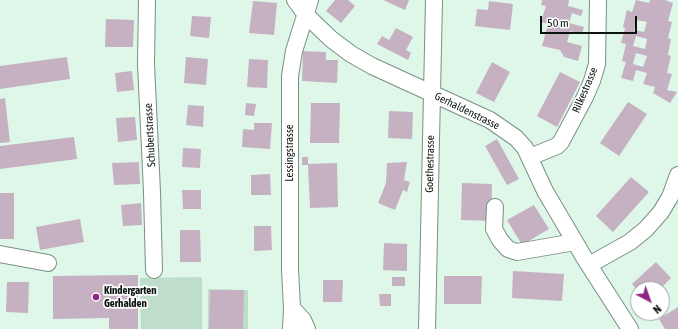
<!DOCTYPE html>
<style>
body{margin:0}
#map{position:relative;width:678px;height:329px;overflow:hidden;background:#def7e8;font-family:"Asap Condensed",sans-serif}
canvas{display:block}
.north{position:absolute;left:630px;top:281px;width:40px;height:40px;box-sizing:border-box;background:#fff;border:1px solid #9da19f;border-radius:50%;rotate:139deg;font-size:11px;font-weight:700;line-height:16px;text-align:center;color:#0a130e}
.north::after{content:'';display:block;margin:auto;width:14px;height:18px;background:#902487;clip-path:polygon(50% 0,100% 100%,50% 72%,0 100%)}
.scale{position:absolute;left:540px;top:16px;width:97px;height:18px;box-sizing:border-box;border:2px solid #0a130e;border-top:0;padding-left:5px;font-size:12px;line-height:14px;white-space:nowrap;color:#0a130e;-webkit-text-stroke:3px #fff;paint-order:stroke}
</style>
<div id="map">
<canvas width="678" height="329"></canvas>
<div class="north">N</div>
<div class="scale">50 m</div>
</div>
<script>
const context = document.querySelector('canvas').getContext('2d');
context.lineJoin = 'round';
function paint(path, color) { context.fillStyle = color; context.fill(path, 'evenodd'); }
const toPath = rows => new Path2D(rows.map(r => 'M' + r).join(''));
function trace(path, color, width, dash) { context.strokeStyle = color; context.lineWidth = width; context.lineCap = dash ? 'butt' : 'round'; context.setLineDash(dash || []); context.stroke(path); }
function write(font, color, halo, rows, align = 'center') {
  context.font = font + ' "Asap Condensed",sans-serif'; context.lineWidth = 3.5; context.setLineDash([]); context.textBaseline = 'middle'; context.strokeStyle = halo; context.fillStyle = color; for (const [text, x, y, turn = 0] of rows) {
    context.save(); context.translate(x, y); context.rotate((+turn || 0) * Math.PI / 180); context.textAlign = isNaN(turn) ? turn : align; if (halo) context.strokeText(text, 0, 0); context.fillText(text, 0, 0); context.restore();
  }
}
paint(toPath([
 [202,277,202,329,141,329,140,278],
 [208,289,248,290,248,329,208,329]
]), '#bedecb');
paint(toPath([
 [335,0,348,0,355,6,341,23,326,11],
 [383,0,409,0,405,10],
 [542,0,569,0,568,6,583,10,581,16,572,13,569,23,584,27,582,34,570,31,567,42,582,46,578,61,564,57,560,50,542,46,548,24,541,22,546,6,541,5],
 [636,0,649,3,650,0,665,0,673,3,668,21,672,22,668,38,671,39,668,55,671,56,667,73,672,74,667,90,677,92,670,103,653,93,655,87,643,84,647,73,636,70,633,81,621,78,626,62,622,61,626,44,621,43,625,28,623,27,627,10,632,12],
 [637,20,647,22,644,32,634,30],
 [636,36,647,39,645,49,633,46],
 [636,53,647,56,643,67,633,64],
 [253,1,277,3,274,35,249,33],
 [489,1,513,4,510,30,475,26,477,9,488,10],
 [192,16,211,17,209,38,190,36],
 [106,19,134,20,133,47,105,47],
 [396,28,413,37,406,50,411,53,408,60,377,44,382,36,389,40],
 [303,51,326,52,326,60,338,60,337,83,302,81],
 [67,57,70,79,0,89,0,66],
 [186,57,208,59,206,85,184,83],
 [249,59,268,60,267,88,247,87],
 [492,62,510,72,494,102,476,93],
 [132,71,134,90,117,92,115,73],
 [560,72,580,82,557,127,537,116],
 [5,98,10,142,0,143,0,99],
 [628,102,647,114,619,156,600,143],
 [246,103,256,104,254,116,245,115],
 [311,103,340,103,339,143,310,143],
 [188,105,204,106,203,127,186,125],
 [389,111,413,112,412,139,388,138],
 [135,117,137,140,118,142,116,118],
 [254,123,272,123,270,149,242,147,243,129,254,130],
 [74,137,77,159,0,169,0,146],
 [497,139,519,179,507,185,485,146],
 [183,148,201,149,200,168,182,167],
 [302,157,308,157,308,164,337,163,338,207,310,208,308,165,302,165],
 [139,162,140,184,114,185,112,163],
 [407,162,404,180,410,182,407,192,403,190,395,210,378,203,386,183,387,163],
 [270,174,271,195,251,195,251,175],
 [631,177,649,192,613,232,596,216],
 [462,183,492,184,491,221,461,220],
 [182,190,201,190,201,209,183,209],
 [0,193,14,193,14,239,0,239],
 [141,203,142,225,123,226,121,205],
 [534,205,549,229,522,245,507,220],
 [80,219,84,242,40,250,36,227],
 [254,226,271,226,272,250,254,251],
 [180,230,200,230,201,262,180,262],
 [384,243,407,244,407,271,383,270],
 [656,262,671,278,660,289,638,289,638,291,632,284],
 [513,271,564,274,562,301,512,298],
 [138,275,138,329,109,329,109,318,53,319,53,276],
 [444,276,482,276,481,304,444,304],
 [392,277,405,277,405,286,392,286],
 [323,280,343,280,342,302,323,302],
 [7,282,29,282,28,313,6,312],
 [210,290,244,290,243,329,209,329],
 [379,294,391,294,391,306,380,306],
 [678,307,678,329,665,329,659,319]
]), '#c6b1c2');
const minor = toPath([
 [147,0,146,64,152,192,154,270],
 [295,0,306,15,331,39,351,54,372,66,490,120,516,138,525,148,545,191,585,259,630,329],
 [530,157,557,146,561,142,585,97,592,81,597,64,598,0],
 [495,207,494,229,500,240,508,249,517,252,575,242],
 [0,254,48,263],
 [589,265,630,242,646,229,661,212,670,197,678,175],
 [291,329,292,308],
 [307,329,303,320,292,308,290,269,290,76,294,51,310,0],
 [427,329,434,0]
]);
trace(minor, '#799082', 18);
trace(minor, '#fff', 16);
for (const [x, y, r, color] of [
 [96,297,4,"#902487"]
]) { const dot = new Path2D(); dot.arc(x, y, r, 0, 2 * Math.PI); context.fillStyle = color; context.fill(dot); trace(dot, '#fff', 1.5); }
write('11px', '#0a130e', '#fff', [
 ["Rilkestrasse",585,90,-67],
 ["Gerhaldenstrasse",467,111,26],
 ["Schubertstrasse",150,135,-93],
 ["Lessingstrasse",290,153,-90],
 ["Goethestrasse",430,164,-89]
]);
write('bold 11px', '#0a130e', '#fff', [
 ["Kindergarten",104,291],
 ["Gerhalden",104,304]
], 'left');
</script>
